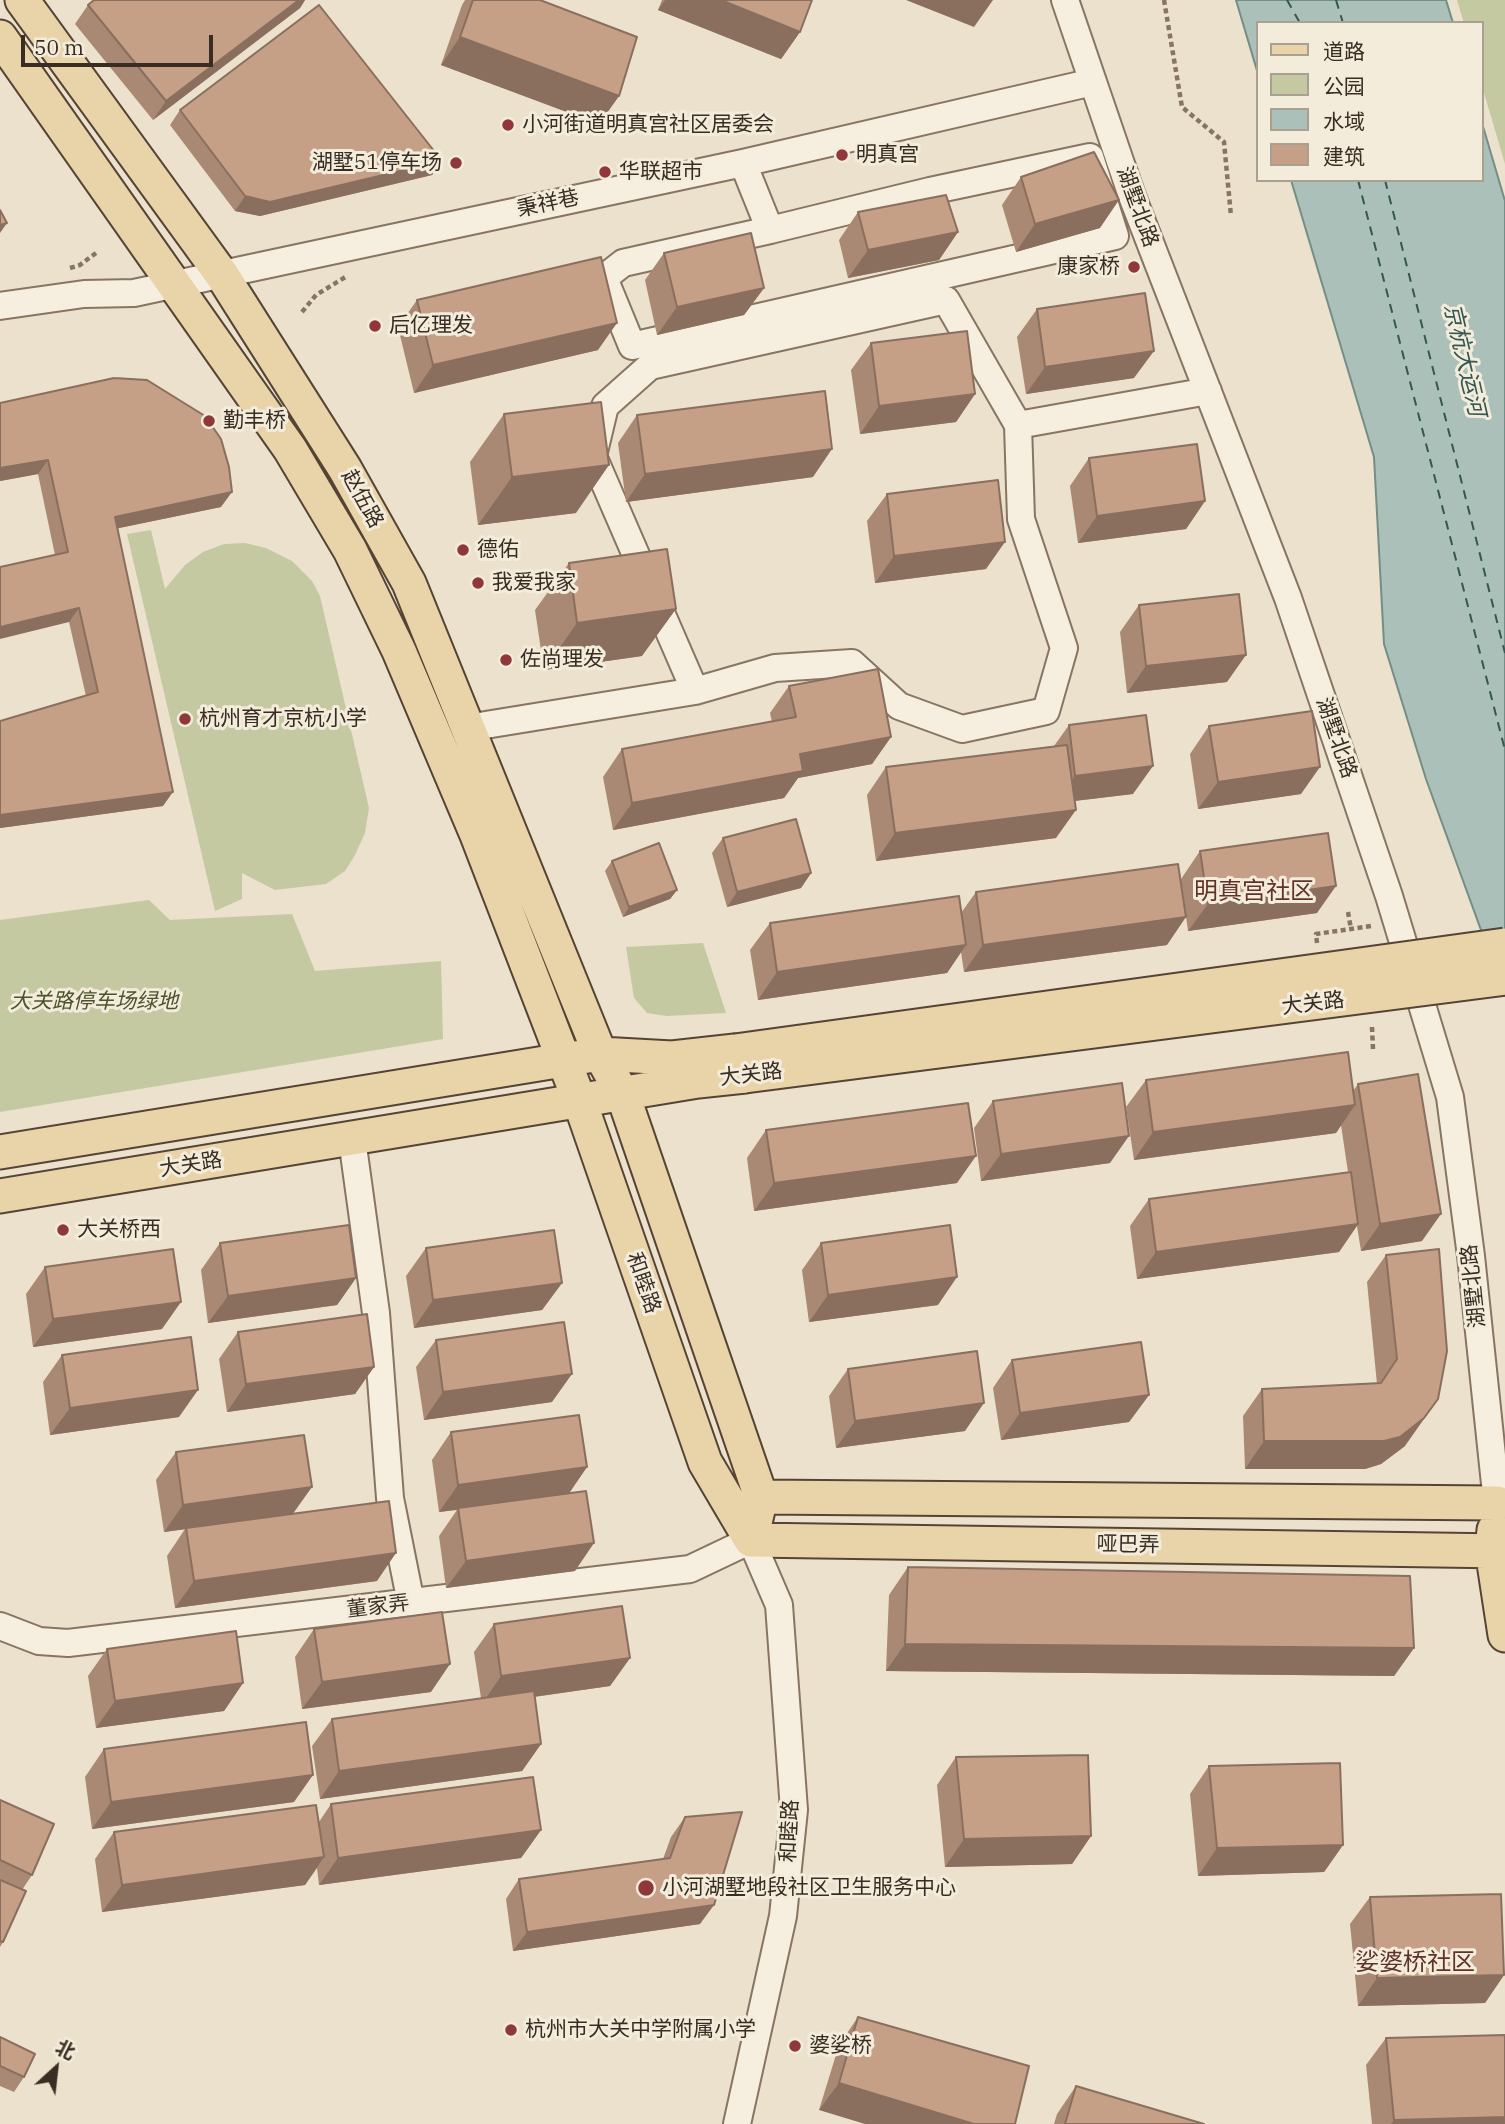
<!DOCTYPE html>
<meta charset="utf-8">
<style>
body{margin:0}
#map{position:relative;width:1505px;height:2124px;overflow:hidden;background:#ebe1cc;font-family:"IBM Plex Serif","Noto Sans SC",serif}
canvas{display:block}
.legend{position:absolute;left:1256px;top:21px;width:228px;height:161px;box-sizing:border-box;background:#f3ecdb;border:2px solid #a9a091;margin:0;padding:9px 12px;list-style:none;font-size:21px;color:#392d23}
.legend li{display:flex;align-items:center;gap:14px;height:35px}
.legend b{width:35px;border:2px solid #a9a091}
.north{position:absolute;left:21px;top:2033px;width:70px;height:70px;-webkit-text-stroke:5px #f3ecdb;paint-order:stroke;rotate:27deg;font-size:19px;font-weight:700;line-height:28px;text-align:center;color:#392d23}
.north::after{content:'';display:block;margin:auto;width:24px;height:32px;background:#392d23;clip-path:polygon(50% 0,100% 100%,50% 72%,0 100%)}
.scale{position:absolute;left:21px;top:35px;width:192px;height:32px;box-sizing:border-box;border:4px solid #392d23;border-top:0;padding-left:9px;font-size:21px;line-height:24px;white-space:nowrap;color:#392d23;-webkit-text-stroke:5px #f3ecdb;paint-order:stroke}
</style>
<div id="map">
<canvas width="1505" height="2124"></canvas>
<ul class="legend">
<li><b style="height:9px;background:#e9d4a9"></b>道路</li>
<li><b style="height:19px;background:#c4c9a1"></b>公园</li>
<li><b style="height:19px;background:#acc0ba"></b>水域</li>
<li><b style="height:19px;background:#c59f86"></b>建筑</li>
</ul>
<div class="north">北</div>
<div class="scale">50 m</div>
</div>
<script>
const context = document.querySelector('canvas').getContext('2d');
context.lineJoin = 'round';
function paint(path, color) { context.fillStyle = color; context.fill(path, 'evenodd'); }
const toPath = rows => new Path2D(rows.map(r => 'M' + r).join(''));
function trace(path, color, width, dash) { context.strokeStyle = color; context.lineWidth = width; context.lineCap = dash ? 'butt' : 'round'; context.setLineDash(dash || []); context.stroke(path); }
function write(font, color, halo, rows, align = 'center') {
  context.font = font + ' "IBM Plex Serif","Noto Sans SC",serif'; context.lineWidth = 6; context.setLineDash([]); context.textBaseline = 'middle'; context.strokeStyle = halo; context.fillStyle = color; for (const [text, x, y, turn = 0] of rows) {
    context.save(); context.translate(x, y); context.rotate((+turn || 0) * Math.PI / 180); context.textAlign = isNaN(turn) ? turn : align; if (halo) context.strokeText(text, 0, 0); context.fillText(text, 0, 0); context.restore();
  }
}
paint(toPath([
 [1457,0,1505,0,1505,164,1482,86,1482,23,1464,23],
 [151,530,165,589,185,565,203,552,224,544,245,543,266,548,292,561,312,581,320,596,369,808,365,833,355,855,345,871,326,884,275,890,242,873,242,899,215,911,127,534],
 [149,900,170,920,292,914,315,971,441,961,443,1039,0,1112,0,920],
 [703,943,726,1013,667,1016,647,1013,634,998,626,947]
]), '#c4c9a1');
const water = toPath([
 [1236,0,1446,0,1453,23,1258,23,1258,74,1236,0],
 [1482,123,1505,201,1505,996,1426,779,1384,644,1374,457,1291,180,1482,180,1482,123]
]);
paint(water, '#acc0ba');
trace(water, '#738e87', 2);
trace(toPath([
 [1287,0,1300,23],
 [1336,0,1343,23],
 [1358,180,1505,750],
 [1385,180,1505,653]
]), '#345754', 2, [9, 7]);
const minor = toPath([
 [1065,0,1132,196,1288,598,1389,896,1450,1097,1471,1256,1497,1503],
 [743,163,770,230,623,263,604,278,632,346,1115,236,1090,157,930,191,770,230],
 [0,306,84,294,134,293,743,163,1093,82],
 [1018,425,1208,391],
 [467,728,695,691,775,668,852,663,899,706,962,729,1046,711,1064,648,1021,519,1018,425,946,300,650,366,605,406,593,456,695,691],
 [352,1139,376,1313,390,1498,411,1603],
 [0,1626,39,1641,68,1643,690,1569,751,1540,779,1605,794,1810,783,1916,737,2124]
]);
const major = toPath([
 [22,0,222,275,345,469,409,583,600,1054,623,1095,761,1497,751,1540],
 [0,37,290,449,350,550,399,651,477,835,580,1102,705,1462,751,1540],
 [0,1152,600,1054,672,1058,735,1051],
 [0,1196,698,1081,745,1076],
 [761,1497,1497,1503],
 [1494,1530,1492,1550,1505,1635],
 [751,1540,1505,1551]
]);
trace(minor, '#877561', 30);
trace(major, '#554435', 37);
trace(toPath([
 [1164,0,1182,107,1224,142,1231,216],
 [70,268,80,265,96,253],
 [302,312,316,295,347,276],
 [1348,912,1351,929],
 [1317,943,1316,934,1371,926],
 [1372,1027,1373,1049]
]), '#877561', 4.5, [5, 3.5]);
trace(minor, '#f6efdf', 26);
trace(major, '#e9d4a9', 33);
const majorBridge = toPath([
 [735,1051,1505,945],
 [745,1076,1505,978]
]);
trace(majorBridge, '#554435', 37, []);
trace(majorBridge, '#e9d4a9', 33);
paint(toPath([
 [94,0,305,0,300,8,153,120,75,24,88,5],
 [465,0,540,0,619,96,599,124,441,65,462,5],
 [662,0,812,0,800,32,781,59,658,10],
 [180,110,442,161,432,175,260,216,235,211,170,125],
 [1021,177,1100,228,1016,252,1002,205],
 [858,212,958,232,939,260,848,278,839,240],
 [664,253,764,288,744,315,657,335,645,280],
 [417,300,598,350,414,393,398,327],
 [1037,309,1134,378,1026,394,1017,337],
 [871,343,975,394,956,422,860,434,851,370],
 [0,403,221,507,118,528,163,806,0,828,0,721,86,696,69,622,38,474,0,481],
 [504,414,576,513,478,525,470,462],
 [637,415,813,477,626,502,618,443],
 [1089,458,1205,501,1186,529,1078,543,1070,486],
 [887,494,986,569,875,583,867,521],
 [569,563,642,656,544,670,535,610],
 [1139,605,1227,682,1127,693,1120,632],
 [789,686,891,737,872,764,798,778,784,798,613,830,603,777,622,749,772,722,770,713],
 [1069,725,1133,794,1075,801,1056,838,876,861,867,795,886,767,1054,746],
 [1209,726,1301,794,1198,809,1190,754],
 [723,838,811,873,801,888,727,907,712,853],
 [1200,851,1317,913,1188,931,1181,879],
 [612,861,677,890,670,899,623,917,605,871],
 [976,892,1167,945,964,972,961,952,947,973,758,1000,750,950,770,923,961,913],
 [1146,1080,1353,1091,1358,1084,1422,1241,1361,1251,1357,1226,1339,1252,1137,1279,1130,1226,1149,1199,1348,1172,1341,1125,1336,1133,1134,1160,1126,1107],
 [993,1101,1110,1163,981,1181,974,1128],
 [766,1130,957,1183,754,1211,747,1158],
 [220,1243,356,1278,337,1305,208,1323,201,1270],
 [821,1243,938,1305,809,1322,802,1270],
 [426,1248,562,1283,542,1310,414,1328,406,1276],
 [1386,1255,1405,1446,1381,1464,1365,1469,1245,1469,1243,1416,1262,1389,1377,1384,1367,1282],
 [45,1267,162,1329,33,1347,26,1294],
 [238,1332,374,1367,355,1394,227,1412,219,1359],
 [436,1340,552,1402,424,1420,416,1367],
 [62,1355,179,1417,50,1435,43,1382],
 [1012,1360,1149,1395,1129,1422,1001,1440,993,1388],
 [848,1369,965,1431,836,1448,829,1396],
 [451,1432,587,1467,568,1493,575,1571,446,1588,439,1536,457,1510,439,1512,432,1460],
 [176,1452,293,1513,377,1581,175,1608,167,1556,185,1529,164,1532,156,1480],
 [908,1567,1414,1648,1394,1676,886,1671,889,1595],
 [494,1624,630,1658,610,1686,534,1697,541,1744,522,1771,320,1799,312,1746,332,1719,481,1698,474,1652],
 [314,1629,431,1692,302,1709,295,1657],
 [107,1649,243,1683,224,1711,96,1728,88,1676],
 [104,1749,294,1802,92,1829,85,1777],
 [956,1757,1091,1836,1072,1864,945,1867,937,1785],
 [1209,1766,1343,1845,1324,1872,1198,1876,1190,1794],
 [0,1800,32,1875,22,1890,3,1942,0,1947],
 [331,1804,541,1830,521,1858,319,1885,317,1868,305,1885,102,1912,95,1859,114,1832,319,1822],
 [685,1817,700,1924,513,1951,506,1899,519,1879,663,1859,671,1837],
 [1370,1897,1504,1975,1485,2003,1358,2006,1350,1924],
 [858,2017,1029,2066,819,2110,839,2045],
 [0,2037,24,2077,14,2092,0,2086],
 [1386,2038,1505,2124,1372,2124,1366,2065],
 [1076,2086,1204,2124,1054,2124,1057,2114]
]), '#a98973');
paint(toPath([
 [299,0,305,0,300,8,153,120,166,101],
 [665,0,721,0,800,32,781,59,658,10],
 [906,0,993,0,974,27],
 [460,37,619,96,599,124,441,65],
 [442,161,432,175,260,216,235,211,245,196],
 [1119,200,1100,228,1016,252,1035,224],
 [7,223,0,233,0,225],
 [958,232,939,260,848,278,868,250],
 [764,288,744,315,657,335,677,307],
 [617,323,598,350,414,393,433,365],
 [1154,351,1134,378,1026,394,1045,367],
 [975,394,956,422,860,434,879,406],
 [832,449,813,477,626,502,645,474],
 [48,460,38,474,0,481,0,468],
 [609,465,576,513,478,525,512,477],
 [232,492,221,507,105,531,115,517],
 [1205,501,1186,529,1078,543,1097,516],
 [1005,542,986,569,875,583,894,556],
 [79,608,69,622,0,639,0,627],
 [676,609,642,656,544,670,577,623],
 [1246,655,1227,682,1127,693,1146,666],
 [891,737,872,764,798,778,784,798,613,830,632,803,800,754],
 [1153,766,1133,794,1056,803,1075,776],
 [1320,767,1301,794,1198,809,1218,782],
 [173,792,163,806,0,828,0,815],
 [1076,810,1056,838,876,861,895,833],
 [811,873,801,888,727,907,737,892],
 [1336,886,1317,913,1188,931,1208,904],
 [677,890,670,899,623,917,629,907],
 [1186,917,1167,945,964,972,983,945],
 [966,945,947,973,758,1000,777,972],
 [1355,1105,1336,1133,1134,1160,1153,1132],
 [1129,1136,1110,1163,981,1181,1001,1154],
 [976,1156,957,1183,754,1211,774,1183],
 [1441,1214,1422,1241,1361,1251,1380,1224],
 [1358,1224,1339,1252,1137,1279,1156,1252],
 [957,1277,938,1305,809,1322,828,1295],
 [356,1278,337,1305,208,1323,228,1296],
 [562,1283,542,1310,414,1328,433,1300],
 [181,1302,162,1329,33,1347,53,1319],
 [374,1367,355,1394,227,1412,246,1384],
 [572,1374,552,1402,424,1420,443,1392],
 [198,1390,179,1417,50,1435,70,1408],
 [1149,1395,1129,1422,1001,1440,1020,1413],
 [1438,1399,1405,1446,1381,1464,1365,1469,1245,1469,1264,1441],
 [984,1403,965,1431,836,1448,855,1421],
 [587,1467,568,1495,439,1512,458,1485],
 [312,1487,292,1515,164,1532,183,1505],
 [594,1543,575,1571,446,1588,466,1561],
 [396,1553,377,1581,175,1608,194,1581],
 [905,1644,1414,1648,1394,1676,886,1671],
 [630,1658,610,1686,482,1704,501,1676],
 [450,1664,431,1692,302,1709,322,1682],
 [243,1683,224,1711,96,1728,115,1701],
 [541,1744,522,1771,320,1799,339,1771],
 [313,1775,294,1802,92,1829,111,1802],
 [541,1830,521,1858,319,1885,338,1858],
 [1091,1836,1072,1864,945,1867,964,1839],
 [1343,1845,1324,1872,1198,1876,1217,1848],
 [324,1857,305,1885,102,1912,122,1885],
 [714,1905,700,1924,513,1951,527,1932],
 [1504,1975,1485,2003,1358,2006,1377,1978],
 [839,2083,974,2124,865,2124,819,2110],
 [1505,2117,1505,2124,1391,2124,1394,2120]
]), '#8a6f5e');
const building = toPath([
 [94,0,299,0,166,101,88,5,94,0],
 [473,0,540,0,637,37,619,96,460,37,473,0],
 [721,0,812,0,800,32,721,0],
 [319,5,442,161,270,202,245,196,180,110,319,5],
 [1094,152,1119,200,1035,224,1021,177,1094,152],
 [946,195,958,232,868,250,858,212,946,195],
 [0,210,7,223,0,225,0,210],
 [751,233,764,288,677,307,664,253,751,233],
 [601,257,617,323,433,365,417,300,601,257],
 [1145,293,1154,351,1045,367,1037,309,1145,293],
 [967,331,975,394,879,406,871,343,967,331],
 [114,378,147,380,205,416,221,439,229,467,232,492,115,517,173,792,0,815,0,721,98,692,79,608,0,627,0,567,68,552,48,460,0,468,0,403,114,378],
 [825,391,832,449,645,474,637,415,825,391],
 [601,402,609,465,512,477,504,414,601,402],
 [1197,444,1205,501,1097,516,1089,458,1197,444],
 [998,480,1005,542,894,556,887,494,998,480],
 [667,549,676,609,577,623,569,563,667,549],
 [1239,594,1246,655,1146,666,1139,605,1239,594],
 [878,669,891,737,800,754,803,771,632,803,622,749,796,717,789,686,878,669],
 [1312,711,1320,767,1218,782,1209,726,1312,711],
 [1146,715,1153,766,1075,776,1069,725,1146,715],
 [1067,745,1076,810,895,833,886,767,1067,745],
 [796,819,811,873,737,892,723,838,796,819],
 [1328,833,1336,886,1208,904,1200,851,1328,833],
 [659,843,677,890,629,907,612,861,659,843],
 [1178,864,1186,917,983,945,976,892,1178,864],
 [959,896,966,945,777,972,770,923,959,896],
 [1348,1052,1355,1105,1153,1132,1146,1080,1348,1052],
 [1418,1074,1441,1214,1380,1224,1358,1084,1418,1074],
 [1122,1083,1129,1136,1001,1154,993,1101,1122,1083],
 [968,1103,976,1156,774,1183,766,1130,968,1103],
 [1351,1172,1358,1224,1156,1252,1149,1199,1351,1172],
 [349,1225,356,1278,228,1296,220,1243,349,1225],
 [950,1225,957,1277,828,1295,821,1243,950,1225],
 [554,1230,562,1283,433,1300,426,1248,554,1230],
 [173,1249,181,1302,53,1319,45,1267,173,1249],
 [1439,1249,1447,1351,1438,1399,1424,1418,1400,1437,1384,1441,1264,1441,1262,1389,1381,1383,1397,1359,1386,1255,1439,1249],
 [367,1314,374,1367,246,1384,238,1332,367,1314],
 [564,1322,572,1374,443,1392,436,1340,564,1322],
 [191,1337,198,1390,70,1408,62,1355,191,1337],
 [1141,1342,1149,1395,1020,1413,1012,1360,1141,1342],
 [977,1351,984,1403,855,1421,848,1369,977,1351],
 [579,1415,587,1467,458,1485,451,1432,579,1415],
 [304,1435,312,1487,183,1505,176,1452,304,1435],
 [586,1491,594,1543,466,1561,458,1508,586,1491],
 [389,1501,396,1553,194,1581,186,1528,389,1501],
 [908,1567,1410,1576,1414,1648,905,1644,908,1567],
 [622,1606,630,1658,501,1676,494,1624,622,1606],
 [442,1612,450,1664,322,1682,314,1629,442,1612],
 [236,1631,243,1683,115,1701,107,1649,236,1631],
 [534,1691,541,1744,339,1771,332,1719,534,1691],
 [306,1722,313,1775,111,1802,104,1749,306,1722],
 [1088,1755,1091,1836,964,1839,956,1757,1088,1755],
 [1340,1763,1343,1845,1217,1848,1209,1766,1340,1763],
 [533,1777,541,1830,338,1858,331,1804,533,1777],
 [0,1800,54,1824,32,1875,0,1860,0,1800],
 [316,1805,324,1857,122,1885,114,1832,316,1805],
 [742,1812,714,1905,527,1932,519,1879,670,1858,685,1817,742,1812],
 [0,1880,26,1891,3,1942,0,1941,0,1880],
 [1501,1894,1504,1975,1377,1978,1370,1897,1501,1894],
 [858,2017,1029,2066,1015,2124,974,2124,839,2083,858,2017],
 [1505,2035,1505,2117,1394,2120,1386,2038,1505,2035],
 [0,2037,35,2054,24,2077,0,2066,0,2037],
 [1076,2086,1204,2124,1065,2124,1076,2086]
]);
paint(building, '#c59f86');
trace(building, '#8a6f5e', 2);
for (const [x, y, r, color] of [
 [508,125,7,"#903739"],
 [842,155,7,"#903739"],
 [456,163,7,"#903739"],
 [605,172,7,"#903739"],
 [1134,267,7,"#903739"],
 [375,326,7,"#903739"],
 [209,421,7,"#903739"],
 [463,550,7,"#903739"],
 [478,583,7,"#903739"],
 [506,660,7,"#903739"],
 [185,719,7,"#903739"],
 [63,1230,7,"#903739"],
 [646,1888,9,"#903739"],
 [511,2030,7,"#903739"],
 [795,2046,7,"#903739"]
]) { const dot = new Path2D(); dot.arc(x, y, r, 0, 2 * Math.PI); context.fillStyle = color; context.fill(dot); trace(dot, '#f3ecdb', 2.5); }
write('21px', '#392d23', '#f3ecdb', [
 ["小河街道明真宫社区居委会",522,125],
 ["明真宫",856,155],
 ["湖墅51停车场",442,163,"right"],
 ["华联超市",619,172],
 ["康家桥",1120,267,"right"],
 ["后亿理发",389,326],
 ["勤丰桥",223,421],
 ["德佑",477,550],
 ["我爱我家",492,583],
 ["佐尚理发",520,660],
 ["杭州育才京杭小学",199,719],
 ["大关桥西",77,1230],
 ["小河湖墅地段社区卫生服务中心",662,1888],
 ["杭州市大关中学附属小学",525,2030],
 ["婆娑桥",809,2046]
], 'left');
write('21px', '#392d23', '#f3ecdb', [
 ["秉祥巷",548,204,-12],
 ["湖墅北路",1137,207,70],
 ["赵伍路",362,499,61],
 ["湖墅北路",1336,738,71],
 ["大关路",1313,1004,-7],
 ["大关路",751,1075,-7],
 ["大关路",191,1165,-9],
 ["和睦路",643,1283,71],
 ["湖墅北路",1474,1286,-96],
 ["哑巴弄",1128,1545,1],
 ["董家弄",378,1607,-7],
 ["和睦路",790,1831,-87]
]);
write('italic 21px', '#4a532c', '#f3ecdb', [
 ["大关路停车场绿地",94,1002]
]);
write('italic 23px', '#345754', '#f3ecdb', [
 ["京杭大运河",1464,360,77]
]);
write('24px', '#613227', '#f3ecdb', [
 ["明真宫社区",1254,892],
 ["娑婆桥社区",1415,1963]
]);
</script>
